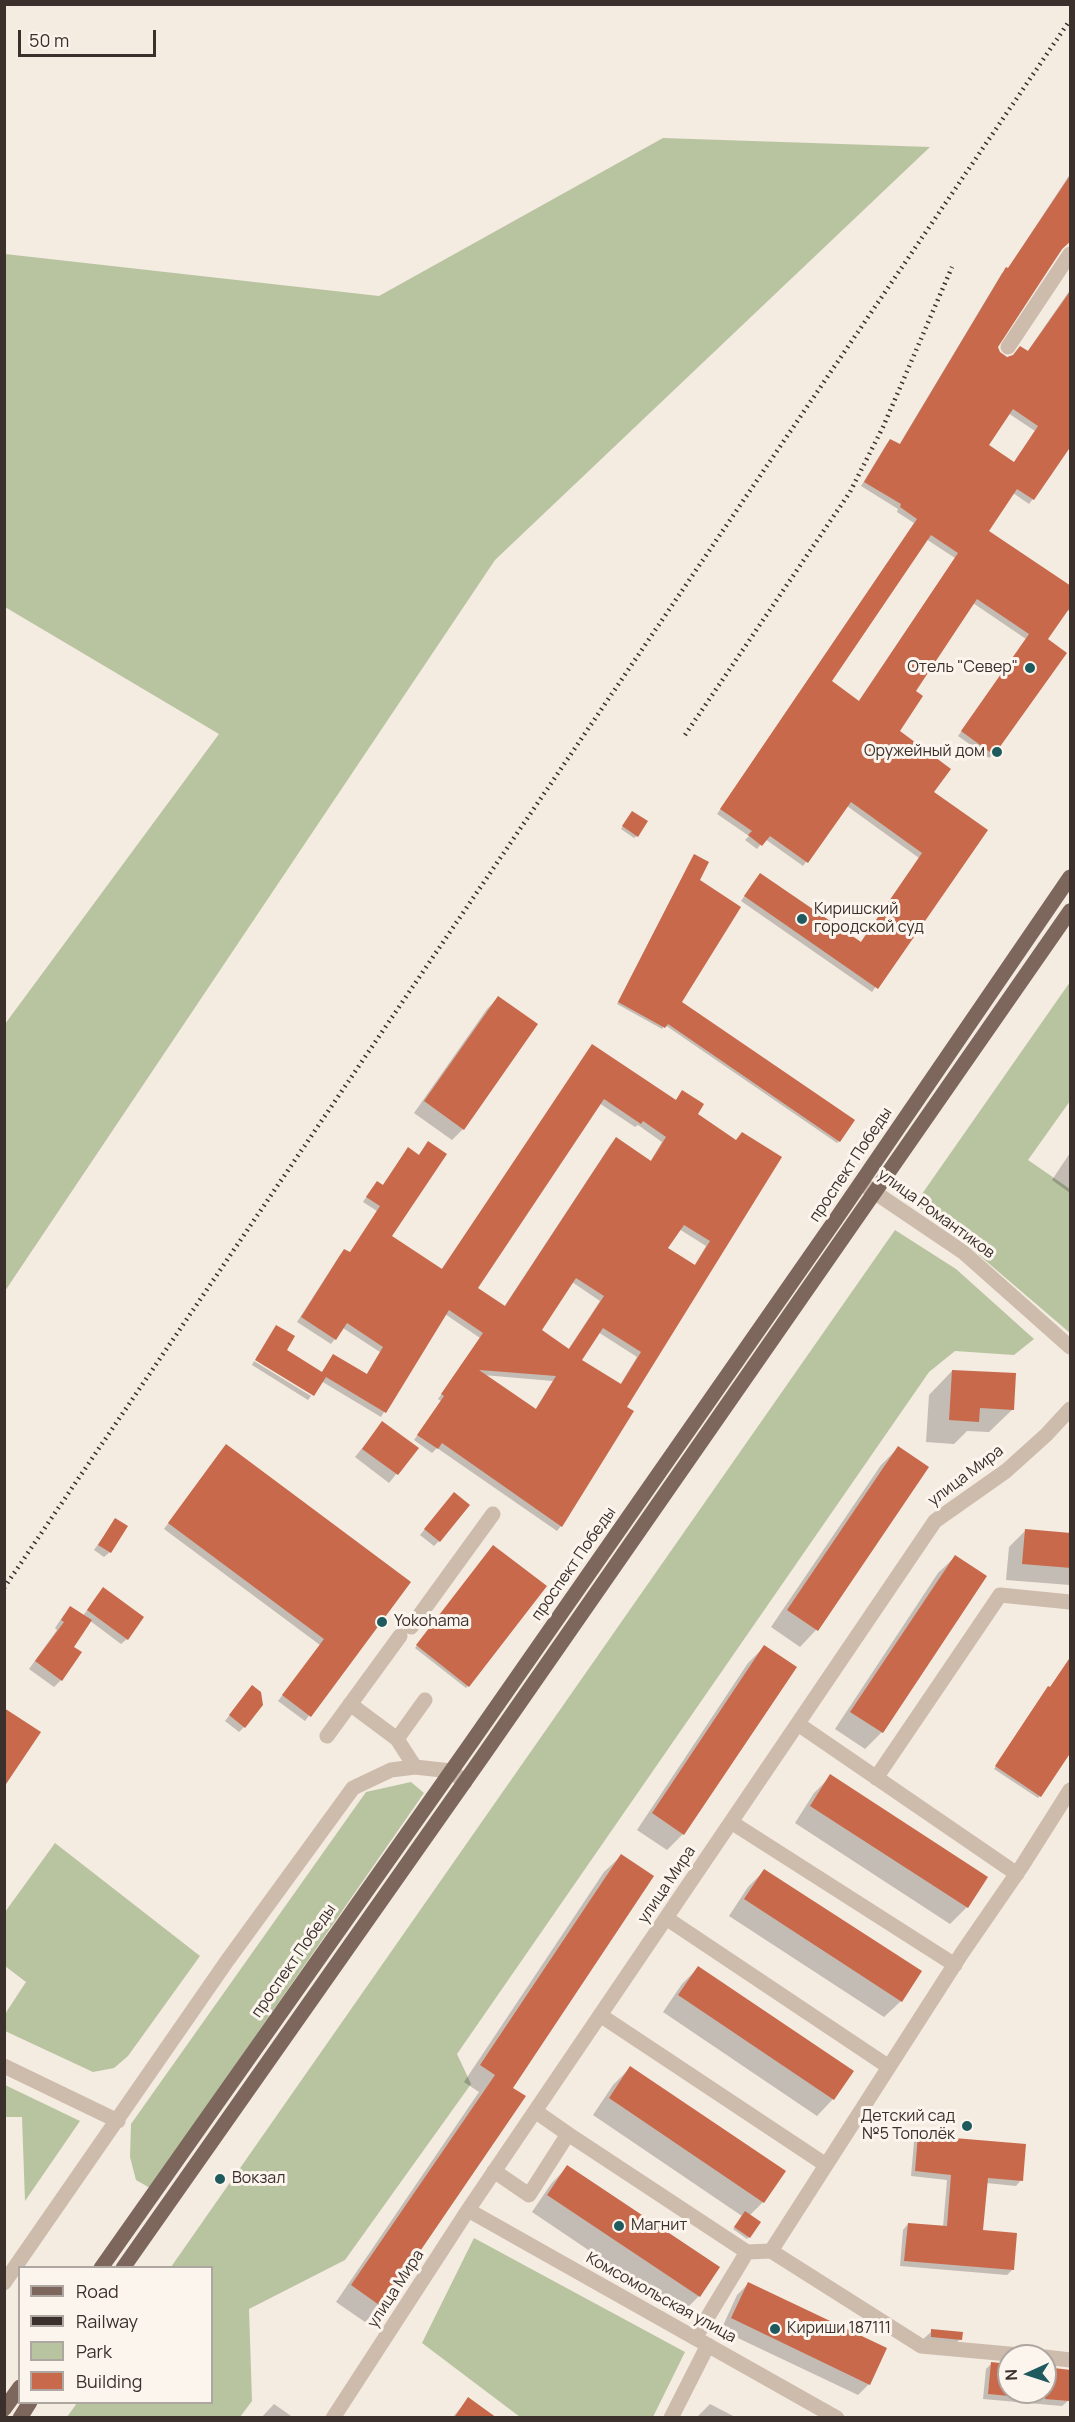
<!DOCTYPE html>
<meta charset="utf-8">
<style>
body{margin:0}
#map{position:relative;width:1075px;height:2422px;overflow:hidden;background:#f4ebe1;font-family:Manrope,sans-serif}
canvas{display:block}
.frame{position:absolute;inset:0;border:6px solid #3b302b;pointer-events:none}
.legend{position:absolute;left:18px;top:2266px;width:195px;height:138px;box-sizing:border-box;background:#fbf5ee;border:2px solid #aea6a0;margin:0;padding:8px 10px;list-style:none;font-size:18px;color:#3b302b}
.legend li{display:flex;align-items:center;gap:12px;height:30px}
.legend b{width:30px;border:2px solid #aea6a0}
.north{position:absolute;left:997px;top:2344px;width:60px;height:60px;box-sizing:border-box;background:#fbf5ee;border:2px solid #aea6a0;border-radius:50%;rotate:267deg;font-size:16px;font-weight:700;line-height:24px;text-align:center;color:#3b302b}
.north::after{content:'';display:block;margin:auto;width:21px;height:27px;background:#1f5a5e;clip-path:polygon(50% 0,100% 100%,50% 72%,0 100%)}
.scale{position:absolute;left:18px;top:30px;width:138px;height:27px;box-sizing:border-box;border:3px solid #3b302b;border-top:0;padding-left:8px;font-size:18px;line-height:21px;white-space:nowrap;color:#3b302b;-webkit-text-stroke:4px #fbf5ee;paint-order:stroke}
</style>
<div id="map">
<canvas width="1075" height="2422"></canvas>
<div class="frame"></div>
<ul class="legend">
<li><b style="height:8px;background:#7d675c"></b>Road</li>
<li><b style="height:8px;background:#3b302b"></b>Railway</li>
<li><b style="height:16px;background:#b8c4a0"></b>Park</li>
<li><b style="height:16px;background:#c8694b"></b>Building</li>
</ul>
<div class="north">N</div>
<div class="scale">50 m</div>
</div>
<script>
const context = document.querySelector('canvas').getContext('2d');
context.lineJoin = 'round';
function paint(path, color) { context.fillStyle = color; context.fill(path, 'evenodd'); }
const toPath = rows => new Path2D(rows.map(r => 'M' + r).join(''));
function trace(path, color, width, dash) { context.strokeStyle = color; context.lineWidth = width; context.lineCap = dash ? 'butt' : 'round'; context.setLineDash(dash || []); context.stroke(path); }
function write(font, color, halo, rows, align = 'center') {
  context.font = font + ' Manrope,sans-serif'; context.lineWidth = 6; context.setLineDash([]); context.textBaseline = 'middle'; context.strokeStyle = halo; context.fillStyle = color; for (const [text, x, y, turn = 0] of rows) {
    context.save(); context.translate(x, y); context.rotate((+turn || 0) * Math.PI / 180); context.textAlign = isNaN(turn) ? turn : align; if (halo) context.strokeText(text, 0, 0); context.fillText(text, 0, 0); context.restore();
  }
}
paint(toPath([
 [663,138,930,147,495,560,5,1291,5,1024,219,734,5,607,5,254,379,296],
 [1070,982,1070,1101,1028,1160,1070,1189,1070,1333,966,1244,915,1204],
 [895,1230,956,1269,1034,1339,1014,1355,955,1351,929,1372,457,2054,471,2084,345,2260,249,2309,252,2401,240,2417,67,2417,77,2403,212,2402,212,2268,171,2267],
 [411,1782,424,1793,150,2188,136,2180,130,2157,131,2124,366,1792],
 [55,1843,200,1956,128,2056,114,2068,93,2072,5,2031,5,2014,26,1982,5,1966,5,1912],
 [5,2085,80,2121,25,2201,22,2117,5,2117],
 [474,2238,685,2352,653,2417,520,2417,422,2343]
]), '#b8c4a0');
paint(toPath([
 [1070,174,1070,238,998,342,998,353,1006,358,1027,352,1070,290,1070,443,1033,499,1029,504,1013,493,987,531,1070,587,1070,612,1067,610,1046,640,993,754,989,758,958,736,1026,639,973,603,914,691,898,731,932,792,986,830,872,992,741,901,756,879,860,943,919,858,847,806,803,866,765,839,757,849,745,840,749,836,717,814,914,523,897,512,898,509,861,486,886,445,890,440,899,445,1002,273,1007,270],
 [1008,413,1035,431,1013,464,987,446],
 [926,539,955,558,858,702,830,682],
 [630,815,637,836,634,838,621,829],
 [692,858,698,880,680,1002,839,1141,837,1143,665,1025,662,1029,617,1004],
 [498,998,463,1129,452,1140,414,1113,487,1009],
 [592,1046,675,1101,683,1092,695,1115,736,1141,780,1157,625,1407,561,1526,557,1531,437,1448,432,1453,414,1440,441,1401,438,1399,480,1338,445,1314,381,1417,321,1381,313,1394,256,1358,277,1327,285,1350,321,1373,334,1356,366,1375,380,1352,343,1328,331,1344,297,1322,340,1255,345,1250,350,1254,377,1211,363,1202,373,1187,382,1186,404,1154,418,1156,428,1143,390,1236,441,1270],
 [599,1103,635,1127,638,1125,662,1142,650,1162,616,1139,611,1144,504,1307,476,1288],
 [679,1229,706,1246,694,1266,666,1248],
 [572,1282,600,1301,568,1350,540,1331],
 [598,1332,637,1357,620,1385,580,1360],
 [483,1375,553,1381,535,1410],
 [1070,1153,1070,1193,1052,1180],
 [254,1361,311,1396,308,1400,252,1365],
 [952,1371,1013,1409,989,1432,967,1431,954,1444,926,1442,929,1395],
 [382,1423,417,1448,389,1483,355,1457],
 [898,1448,927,1468,816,1630,800,1647,771,1627,881,1465],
 [221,1451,409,1582,305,1721,278,1701,320,1645,164,1529],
 [449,1499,439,1541,434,1546,420,1535],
 [115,1520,110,1552,104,1557,94,1550],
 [1025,1531,1070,1534,1070,1585,1006,1580,1009,1547],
 [491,1550,468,1686,466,1688,415,1648],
 [955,1557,985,1577,882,1732,865,1749,835,1729,938,1573],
 [98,1594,127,1639,121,1644,89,1620,72,1647,61,1680,54,1687,29,1669,57,1630,55,1628,63,1616,70,1608,83,1616],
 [764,1647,683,1834,667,1850,637,1830,748,1663],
 [1046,1690,1040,1796,1038,1798,994,1769],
 [247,1692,244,1727,239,1732,225,1721],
 [831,1776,986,1877,967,1907,950,1924,795,1823,814,1793],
 [621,1856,510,2088,381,2306,365,2322,336,2302,479,2092,464,2082,604,1872],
 [764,1871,901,2001,884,2017,729,1916,748,1887],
 [698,1968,833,2099,817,2116,663,2012,682,1984],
 [630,2068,763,2202,749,2216,749,2237,747,2239,733,2229,742,2216,593,2115,613,2085],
 [919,2136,1021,2180,1016,2186,986,2183,982,2232,1012,2270,1007,2275,900,2266,903,2230,908,2224,943,2227,947,2180,911,2176,914,2142],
 [567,2167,718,2268,699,2296,682,2313,532,2212,551,2184],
 [748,2284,869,2384,858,2395,721,2330,737,2295],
 [932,2331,960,2339,949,2350,920,2342],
 [991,2364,1009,2365,1009,2392,1045,2392,1045,2368,1068,2401,1062,2406,983,2399,986,2369],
 [468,2399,494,2418,452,2418],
 [274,2404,294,2418,261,2418],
 [710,2404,737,2418,696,2418]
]), '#0003');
paint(toPath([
 [1071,174,1071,241,1062,249,998,347,1000,352,1007,357,1013,355,1020,346,1028,351,1071,290,1071,446,1034,500,1017,489,989,531,1071,586,1071,606,1048,639,1067,653,994,755,961,731,1029,634,977,599,916,691,923,696,900,731,951,769,934,792,988,830,878,989,744,896,760,873,861,942,922,853,851,802,808,863,770,836,762,846,748,835,752,831,720,809,917,519,900,507,901,504,864,482,890,439,900,444,1006,267,1008,268],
 [1013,409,1038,426,1014,462,989,445],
 [931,535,958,553,859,701,832,681],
 [632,811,648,821,638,837,622,826],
 [694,854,709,862,700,880,741,907,682,1002,855,1120,840,1142,668,1024,665,1028,618,1002],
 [498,996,538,1024,464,1130,424,1101],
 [592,1044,676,1100,682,1090,704,1104,698,1114,736,1140,742,1132,782,1157,627,1407,634,1411,562,1527,442,1443,438,1449,417,1435,444,1396,441,1394,483,1333,449,1310,386,1413,326,1377,314,1396,255,1360,276,1325,295,1336,287,1350,322,1372,333,1354,367,1374,383,1347,347,1323,336,1340,301,1317,344,1249,350,1252,380,1206,366,1197,377,1181,383,1185,408,1147,419,1155,428,1141,447,1154,392,1236,442,1269],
 [604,1099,641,1124,643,1121,666,1137,651,1161,616,1137,505,1306,478,1288],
 [684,1225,710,1241,695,1265,668,1248],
 [576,1278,604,1296,569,1349,542,1330],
 [603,1328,641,1352,621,1384,582,1360],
 [479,1370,556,1376,536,1409],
 [952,1370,1016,1373,1014,1410,980,1408,979,1422,949,1420],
 [382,1421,419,1448,398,1475,362,1449],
 [226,1444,411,1582,311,1717,282,1695,324,1639,168,1523],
 [898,1446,929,1467,818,1631,787,1610],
 [454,1492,470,1505,440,1542,424,1529],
 [115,1518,128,1526,111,1553,98,1545],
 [1025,1529,1071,1533,1071,1568,1022,1564],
 [493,1545,547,1586,469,1687,416,1645],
 [955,1555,987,1576,883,1733,850,1712],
 [103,1587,144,1617,128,1640,87,1610],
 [70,1606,92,1620,74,1647,82,1652,62,1681,35,1661,64,1622,61,1620],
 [764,1645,797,1667,684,1835,652,1813],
 [1071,1656,1071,1752,1041,1797,995,1766,1048,1686,1050,1687],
 [252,1685,261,1692,263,1705,245,1728,229,1715],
 [4,1708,41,1732,4,1787],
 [830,1774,988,1877,968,1908,810,1806],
 [621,1854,654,1876,513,2088,526,2096,382,2307,351,2285,495,2075,480,2065],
 [764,1869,922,1971,902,2002,744,1899],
 [698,1966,854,2071,834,2100,678,1995],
 [630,2066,786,2171,764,2203,609,2098],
 [918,2135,1026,2144,1023,2181,988,2178,983,2230,1017,2233,1014,2270,904,2261,908,2223,947,2226,951,2175,915,2171],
 [567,2165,720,2267,700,2297,547,2195],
 [745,2211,761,2222,750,2238,734,2227],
 [748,2282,887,2348,870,2385,731,2318],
 [931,2329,963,2332,962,2340,931,2337],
 [991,2362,1009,2364,1009,2396,988,2394],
 [1045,2367,1071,2370,1069,2401,1045,2399],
 [468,2397,497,2418,454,2418]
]), '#c8694b');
trace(toPath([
 [1008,347,1070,254],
 [861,1183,963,1252,1070,1347],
 [411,1627,493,1514],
 [350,1704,397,1739,415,1767],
 [798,1724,1017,1874],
 [327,1736,400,1636],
 [397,1739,425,1700],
 [876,1778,1000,1595,1070,1602],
 [731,1822,955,1965],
 [666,1918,889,2067],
 [600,2015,826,2165],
 [4,2066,118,2121],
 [535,2111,568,2134],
 [494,2171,529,2195,568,2134,747,2252],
 [468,2210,837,2418],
 [771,2251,962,1953,1022,1866,1070,1790],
 [4,2283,227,1961,353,1788,391,1770,415,1767,451,1771,465,1782],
 [695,2338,747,2252,771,2251,921,2346,1031,2356],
 [1045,2357,1070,2360],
 [333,2418,468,2210,935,1521,1006,1471,1046,1435,1070,1409],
 [671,2418,708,2345]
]), '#cdbbac', 15);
trace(toPath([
 [101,2268,471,1743,836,1219,1070,877],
 [123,2268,485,1753,1070,911],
 [4,2409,20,2387],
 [20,2418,30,2402]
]), '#7d675c', 15);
trace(toPath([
 [685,735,850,492,883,427,952,267],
 [4,1588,1070,20]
]), '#3b302b', 4.5, [1.5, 4.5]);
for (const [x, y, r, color] of [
 [1030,668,6,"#1f5a5e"],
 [997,752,6,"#1f5a5e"],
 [802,919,6,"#1f5a5e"],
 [382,1622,6,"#1f5a5e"],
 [967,2126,6,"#1f5a5e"],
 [220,2179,6,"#1f5a5e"],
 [619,2226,6,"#1f5a5e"],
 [775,2329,6,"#1f5a5e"]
]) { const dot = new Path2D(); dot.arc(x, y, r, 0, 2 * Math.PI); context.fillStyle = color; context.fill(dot); trace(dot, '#fbf5ee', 2); }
write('16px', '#3b302b', '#fbf5ee', [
 ["Отель \"Север\"",1018,668,"right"],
 ["Оружейный дом",985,752,"right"],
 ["Киришский",814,910],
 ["городской суд",814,928],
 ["Yokohama",394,1622],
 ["Детский сад",955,2117,"right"],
 ["№5 Тополёк",955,2135,"right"],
 ["Вокзал",232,2179],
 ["Магнит",631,2226],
 ["Кириши 187111",787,2329]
], 'left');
write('16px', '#3b302b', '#fbf5ee', [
 ["проспект Победы",851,1165,-56],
 ["улица Романтиков",936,1214,36],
 ["улица Мира",966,1476,-37],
 ["проспект Победы",574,1564,-55],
 ["улица Мира",667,1885,-56],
 ["проспект Победы",294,1961,-55],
 ["улица Мира",396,2289,-57],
 ["Комсомольская улица",661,2298,29]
]);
</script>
